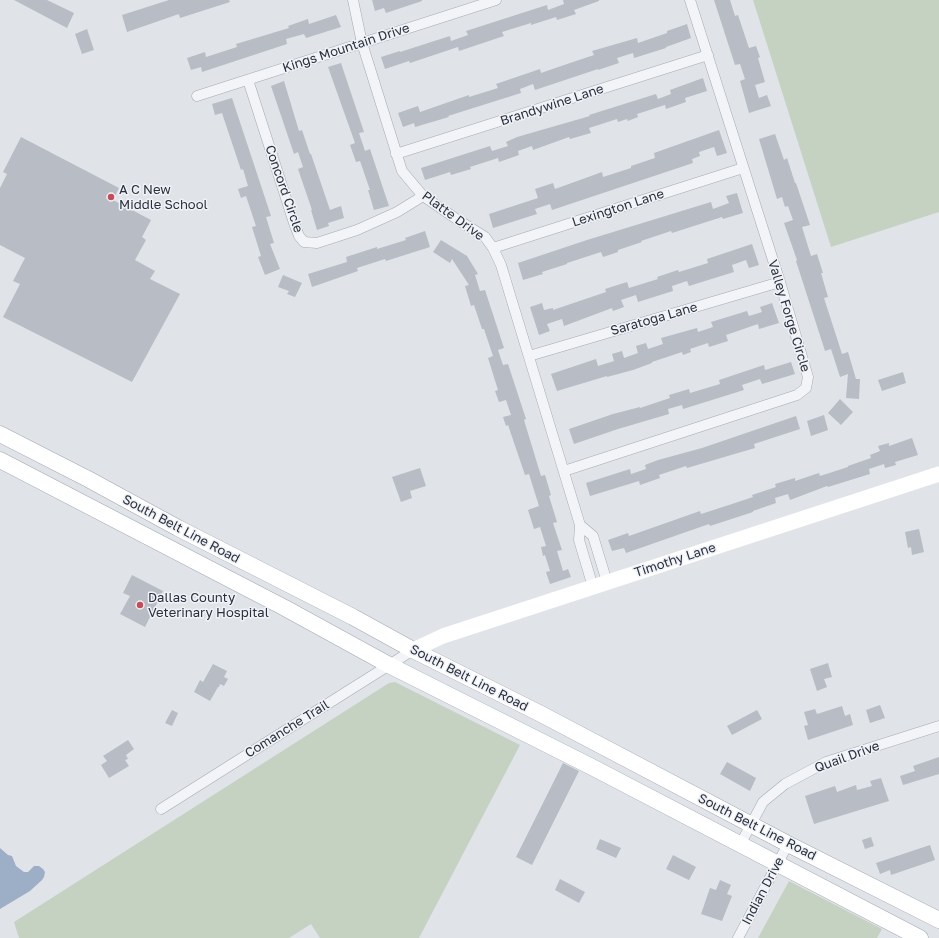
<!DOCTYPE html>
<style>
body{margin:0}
canvas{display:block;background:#e0e3e8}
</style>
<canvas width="939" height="938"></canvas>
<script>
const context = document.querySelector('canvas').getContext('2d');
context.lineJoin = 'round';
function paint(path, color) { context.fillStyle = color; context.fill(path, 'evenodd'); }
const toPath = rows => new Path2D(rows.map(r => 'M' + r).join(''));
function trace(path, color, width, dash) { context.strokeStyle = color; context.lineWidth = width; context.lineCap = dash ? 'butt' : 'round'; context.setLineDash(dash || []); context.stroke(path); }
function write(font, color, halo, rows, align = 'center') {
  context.font = font + ' "Golos Text",sans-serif'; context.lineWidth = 3; context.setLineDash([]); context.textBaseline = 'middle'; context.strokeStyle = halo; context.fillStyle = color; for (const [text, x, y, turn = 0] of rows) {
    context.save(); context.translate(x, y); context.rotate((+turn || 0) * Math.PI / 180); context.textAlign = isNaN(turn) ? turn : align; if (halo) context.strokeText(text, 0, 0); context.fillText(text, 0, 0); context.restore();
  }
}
paint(toPath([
 [753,0,939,0,939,212,831,247],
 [395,682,520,745,419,938,320,938,311,924,289,938,19,938,14,922,389,683],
 [789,881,882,929,877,938,758,938]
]), '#c5d2c2');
paint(toPath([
 [0,848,8,855,12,856,16,866,24,872,28,872,34,866,39,866,43,869,45,872,44,877,42,880,30,891,0,909]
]), '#9dafc7');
paint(toPath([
 [14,0,47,0,74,13,67,28],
 [169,0,229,0,230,2,180,18,179,14,127,32,122,15],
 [372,0,422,0,422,1,386,13,384,8,375,11],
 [563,0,599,0,599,1,574,10,576,14,557,20,556,17,531,25,531,23,502,32,504,36,459,51,458,47,410,63,409,61,385,69,381,57,400,51,400,52,450,36,451,41,468,35,466,31,522,13,547,5,548,10,564,4],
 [714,0,730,0,735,16,738,15,749,48,756,46,760,57,758,58,765,82,755,85,759,98,767,95,771,106,749,113,740,81,745,79,740,64,735,65],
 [336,15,341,27,306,38,304,34,286,39,287,44,202,72,201,67,191,70,187,58,205,52,206,57,237,47,236,44,289,28,288,26,308,19,309,24],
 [687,24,691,38,666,47,666,48,634,58,633,53,617,58,619,63,598,70,598,69,535,90,533,84,520,89,521,93,448,116,449,117,415,127,414,123,403,127,398,113,418,106,420,112,469,95,469,97,498,88,496,84,540,69,541,73,570,63,594,55,592,51,637,38,638,43,667,33,667,31],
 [87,29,94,50,82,54,75,34],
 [341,63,364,132,359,133,365,151,370,149,389,206,374,210,368,190,370,190,360,161,356,162,350,145,355,143,328,67],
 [703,78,707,91,685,98,686,102,666,109,665,105,637,114,638,117,628,121,627,119,618,122,617,119,589,128,591,133,570,139,569,137,533,150,532,146,518,151,519,155,499,162,498,158,470,167,471,169,451,175,450,172,425,180,421,168,490,146,492,151,508,146,506,142,517,137,590,116,589,115,656,94,658,99,671,94,670,90],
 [284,81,299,131,302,130,310,154,311,154,330,210,341,206,344,218,328,223,329,226,317,230,311,210,312,210,298,169,303,167,298,152,294,154,271,86],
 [232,98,271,216,266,217,274,243,270,244,280,269,265,275,258,257,261,256,252,227,256,226,246,196,241,198,238,189,248,186,243,169,241,170,222,113,215,115,212,104],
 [719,130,727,153,717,156,714,147,699,152,700,156,692,159,693,163,552,210,550,204,535,209,537,214,493,228,489,214,538,198,535,189,553,183,555,189,602,172,603,177,631,168,631,166,655,158,654,153],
 [775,134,784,160,787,158,795,183,796,183,810,225,802,227,811,256,817,254,823,273,821,273,828,297,824,298,842,354,848,352,856,379,860,379,859,399,846,398,848,374,840,377,831,349,825,351,796,261,797,260,784,223,793,220,788,206,785,207,782,197,777,199,759,139],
 [21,137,119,188,113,200,151,220,142,237,146,240,135,260,155,271,150,279,180,294,132,382,3,317,20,284,13,281,25,258,0,245,0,188,7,174,3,172],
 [737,193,743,213,723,219,722,217,672,233,671,231,641,241,642,242,618,250,618,252,603,257,601,252,567,263,567,264,542,272,543,274,523,280,518,263,587,240,711,202,713,209,729,203,726,196],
 [425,231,430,247,386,261,385,259,357,268,358,271,312,287,308,274,347,262,346,257,377,247,377,249,406,240,405,238],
 [441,240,467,256,478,274,475,275,480,291,485,290,504,348,498,350,503,365,508,364,526,419,524,420,541,476,545,475,551,495,549,496,557,522,553,523,562,550,557,551,563,571,568,569,571,577,550,584,546,572,550,571,545,555,543,556,541,547,546,546,540,527,534,529,528,510,539,506,529,474,525,475,508,425,506,426,503,417,511,415,506,400,499,402,495,391,498,390,488,358,493,356,484,329,482,329,474,305,471,306,465,286,469,285,452,259,450,263,433,252],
 [752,244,759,265,749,268,746,260,732,265,734,272,689,286,687,281,672,286,673,291,638,302,636,295,621,300,624,307,613,311,612,308,564,326,562,319,547,324,550,331,539,335,530,307,542,303,544,310,553,308,553,310,606,292,605,289,627,282,629,288,658,279,657,277,678,270,679,272,708,263,707,259],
 [283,275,302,283,295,297,287,294,289,291,278,287],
 [772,303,779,323,759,329,758,324,726,335,728,341,709,347,708,343,690,349,691,352,683,355,682,352,652,362,652,363,633,370,607,377,607,376,557,391,551,374,596,359,598,366,614,361,612,354,622,351,624,358,638,353,636,346,646,343,648,349,663,344,661,338,697,328,698,332,713,327,711,322,747,311,749,316,762,312,760,307],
 [791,362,795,374,762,384,760,379,742,385,744,390,683,409,682,405,668,409,669,414,618,429,574,444,569,429,613,414,640,407,640,408,670,398,669,395,689,389,690,393,720,384,719,380,764,365,765,370],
 [903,372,906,383,882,391,878,380],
 [840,399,853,412,841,425,828,413],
 [824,415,828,430,811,436,807,421],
 [796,416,800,429,754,444,755,448,687,468,686,466,659,475,660,478,640,485,639,481,590,496,586,483,630,469,631,474,646,469,645,465,658,460,702,448],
 [912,438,918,455,895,462,896,465,885,468,884,464,869,469,870,474,828,487,827,486,790,500,788,494,775,498,776,503,753,511,753,512,710,526,709,524,626,553,624,548,612,551,608,540,628,533,629,536,700,511,701,514,729,505,753,497,752,495,776,487,775,484,795,478,795,481,819,473,820,476,848,467,848,466,871,458,870,455,880,451,878,446,889,443,889,446],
 [420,468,426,486,410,491,412,498,401,502,392,477],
 [919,529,924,552,912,555,911,547,908,548,905,532],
 [132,575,163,591,145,627,120,614,130,596,123,593],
 [828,663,832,677,824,679,827,687,817,691,810,669],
 [213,664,227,671,224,677,228,679,224,686,220,684,219,687,218,687,210,701,194,692,200,680,203,682],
 [880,705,885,718,870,723,866,710],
 [842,706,845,716,850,714,853,725,808,740,804,726,808,725,804,712,815,709,817,714],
 [172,710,178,713,172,726,165,723],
 [757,710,762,719,732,735,727,726],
 [128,740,134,749,126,755,128,759,125,760,129,766,109,778,101,765,107,761,103,756],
 [939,757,939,774,903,785,900,776,915,771,913,766],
 [727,762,756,778,750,791,720,774],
 [563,763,579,771,532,865,516,857],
 [881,778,889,801,814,824,805,796,835,786,837,792,856,785,857,790,872,786,870,781],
 [871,837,874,846,865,849,862,840],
 [600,839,621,848,616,858,596,849],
 [930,845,935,860,891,875,890,870,880,874,876,863],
 [673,855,696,867,689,880,666,869],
 [560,879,585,892,579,903,555,890],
 [720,880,731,885,727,894,732,896,722,921,701,914,710,888,716,890]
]), '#b8bcc5');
const street = toPath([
 [353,0,362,43,402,171,423,196,458,220,485,237,493,248,501,265,580,525,579,540,593,587],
 [248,80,294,223,299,236,304,242,317,243,357,230,397,212,423,196],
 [197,96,496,0],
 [396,154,708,55],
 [493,248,743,168],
 [529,356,780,282],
 [564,471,797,395,806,388,808,377,780,282,690,0],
 [580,525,593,536,607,582],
 [161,809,413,650],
 [740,845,763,802,785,784,826,762,939,726],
 [738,938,788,844]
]);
const primary = toPath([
 [0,434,88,479,178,528,353,617,413,650,541,714,788,844,939,920],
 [0,460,285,608,389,665,590,766,920,938]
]);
trace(street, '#a5aab2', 11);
trace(primary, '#a0a7b3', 17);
trace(street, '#f3f4f7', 10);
trace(toPath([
 [413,650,443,636,939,474]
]), '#fff', 15);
trace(primary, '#fff', 16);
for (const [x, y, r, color] of [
 [111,197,4,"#c74b58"],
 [140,605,4,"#c74b58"]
]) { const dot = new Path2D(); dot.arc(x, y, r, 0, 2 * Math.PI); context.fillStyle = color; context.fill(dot); trace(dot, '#f0f2f6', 1.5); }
write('13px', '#29303f', '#f0f2f6', [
 ["Kings Mountain Drive",346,48,-18],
 ["Brandywine Lane",552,105,-18],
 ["Concord Circle",284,189,71],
 ["Lexington Lane",618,208,-18],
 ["Platte Drive",453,216,36],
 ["Valley Forge Circle",789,316,73],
 ["Saratoga Lane",654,319,-16],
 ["South Belt Line Road",181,529,28],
 ["Timothy Lane",675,560,-18],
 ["South Belt Line Road",469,678,27],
 ["Comanche Trail",287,729,-32],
 ["Quail Drive",847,757,-20],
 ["South Belt Line Road",757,827,27],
 ["Indian Drive",763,891,-62]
]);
write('13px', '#29303f', '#f0f2f6', [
 ["A C New",119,190],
 ["Middle School",119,205],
 ["Dallas County",148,598],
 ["Veterinary Hospital",148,613]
], 'left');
</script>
